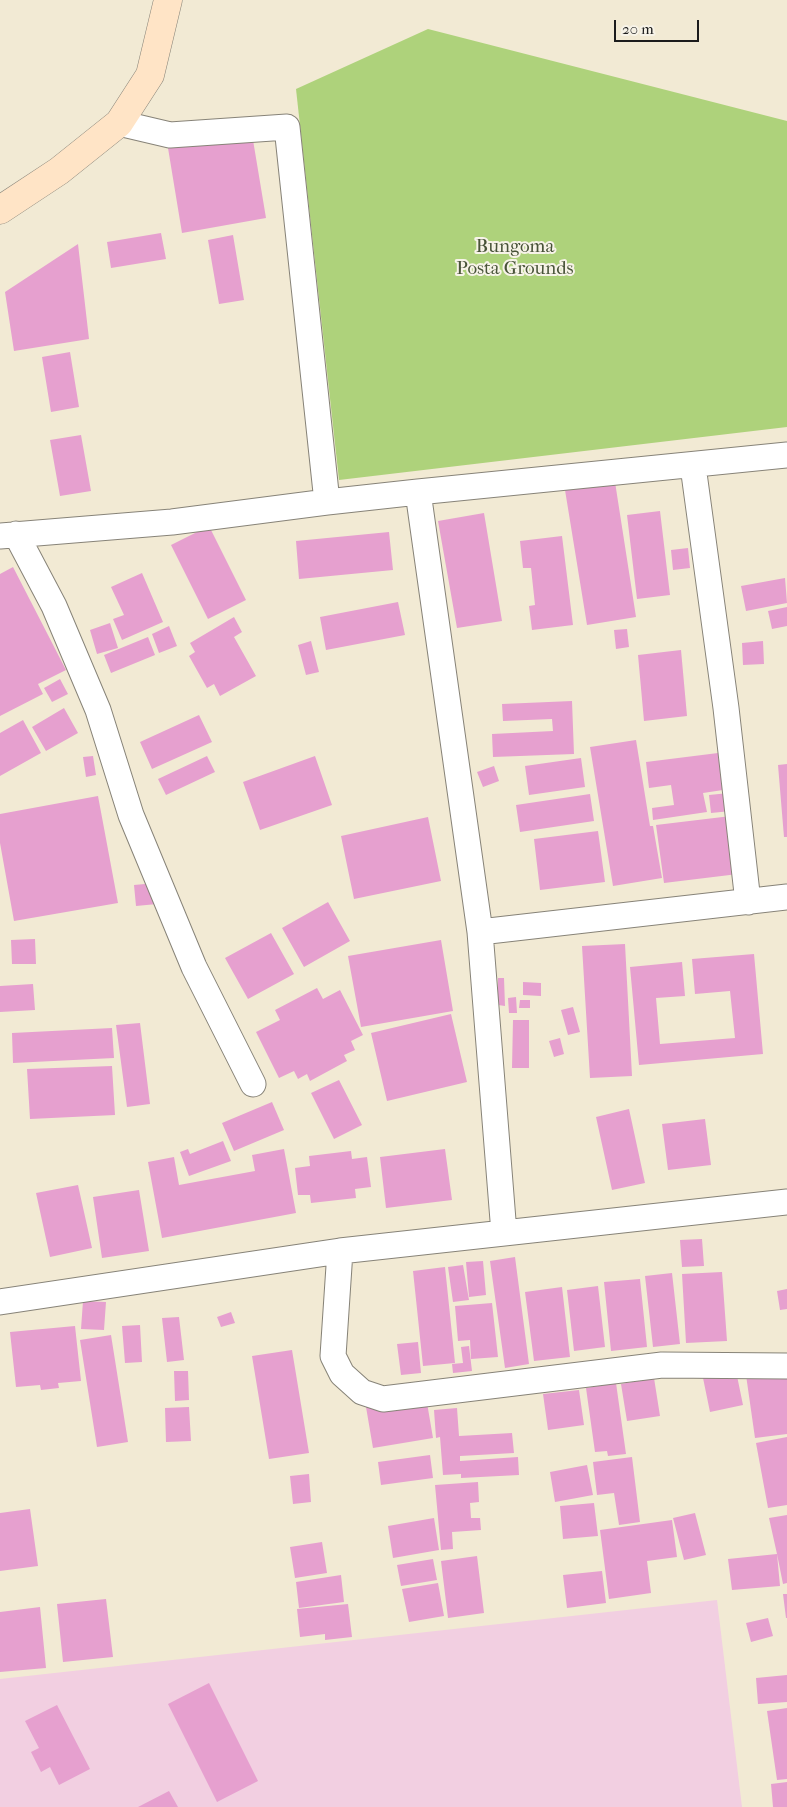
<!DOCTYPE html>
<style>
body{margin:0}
#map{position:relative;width:787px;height:1807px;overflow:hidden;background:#f2ead4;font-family:"IM FELL French Canon",serif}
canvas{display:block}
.scale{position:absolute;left:614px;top:20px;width:85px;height:22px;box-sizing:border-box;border:2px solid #1c1c1c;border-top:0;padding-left:6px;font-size:15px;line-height:18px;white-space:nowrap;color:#1c1c1c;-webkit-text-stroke:4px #f7f3e8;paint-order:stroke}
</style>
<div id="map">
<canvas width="787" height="1807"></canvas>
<div class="scale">20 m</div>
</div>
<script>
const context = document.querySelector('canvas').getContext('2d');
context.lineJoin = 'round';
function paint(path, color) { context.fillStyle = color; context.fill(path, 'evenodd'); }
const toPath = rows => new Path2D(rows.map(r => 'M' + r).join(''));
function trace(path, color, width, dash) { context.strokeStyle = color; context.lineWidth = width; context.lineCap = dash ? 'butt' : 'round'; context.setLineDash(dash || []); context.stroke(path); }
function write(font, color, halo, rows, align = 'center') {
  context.font = font + ' "IM FELL French Canon",serif'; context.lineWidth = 4; context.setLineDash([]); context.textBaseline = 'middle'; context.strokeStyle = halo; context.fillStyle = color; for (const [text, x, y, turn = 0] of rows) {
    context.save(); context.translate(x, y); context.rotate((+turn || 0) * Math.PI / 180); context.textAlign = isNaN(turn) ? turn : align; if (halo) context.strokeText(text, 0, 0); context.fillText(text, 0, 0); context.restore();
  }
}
paint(toPath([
 [717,1600,742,1807,0,1807,0,1679]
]), '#f2cfe1');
paint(toPath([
 [428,29,787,121,787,427,339,480,296,89]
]), '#aed27b');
paint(toPath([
 [252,134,266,218,182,233,168,148],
 [161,233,166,259,111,268,107,242],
 [233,235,244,300,219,304,208,240],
 [78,244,89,339,14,351,5,292],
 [70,352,79,407,51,412,42,357],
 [81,435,91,491,60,496,50,440],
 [615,482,636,617,587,625,565,490],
 [660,511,670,595,637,599,627,515],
 [484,513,502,621,457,628,438,521],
 [209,526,246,600,208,619,171,545],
 [389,532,393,570,299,579,296,541],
 [562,536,573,625,532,630,529,606,535,605,531,568,523,568,520,541],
 [688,548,690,568,673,570,671,550],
 [13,567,66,670,38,684,43,694,0,716,0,574],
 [142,573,163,622,122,640,113,619,124,615,111,587],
 [785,578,787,603,746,611,741,586],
 [398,602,405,635,326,650,320,617],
 [787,607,787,626,772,629,768,611],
 [234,617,242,632,234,637,256,676,220,696,214,684,207,688,189,656,195,652,190,643],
 [110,623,118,648,97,654,90,630],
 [169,626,177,646,159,653,152,634],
 [627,629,629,647,616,649,614,630],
 [148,637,155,655,111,673,104,655],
 [311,641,319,672,306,675,298,645],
 [763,641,764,664,743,665,742,643],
 [681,650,687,716,644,721,638,655],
 [60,679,68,694,52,702,44,688],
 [572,701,574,754,493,757,492,734,553,731,552,719,503,721,502,704],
 [64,708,78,733,46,751,32,727],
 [199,715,212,742,152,769,140,742],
 [23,720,41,753,0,776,0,733],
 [636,740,650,826,653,826,662,878,613,886,590,747],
 [718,753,723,790,703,793,707,812,653,820,652,808,674,805,671,785,649,788,646,762],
 [93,756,96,775,86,777,83,757],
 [207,756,215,772,166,795,158,779],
 [315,756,332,805,260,830,243,782],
 [581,758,585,787,529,795,525,766],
 [787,764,787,837,784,837,778,765],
 [494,766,499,781,483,787,477,772],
 [729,793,731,811,711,813,709,795],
 [590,794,594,821,520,832,516,805],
 [98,796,118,903,14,921,0,843,0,814],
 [731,816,738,874,664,883,656,825],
 [428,817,441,881,354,899,341,836],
 [598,831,605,882,540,890,534,839],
 [156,883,157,904,136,906,134,885],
 [328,902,350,941,304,967,282,928],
 [271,933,294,974,248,999,225,958],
 [35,939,36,964,12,964,11,940],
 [441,940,453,1011,361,1027,348,956],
 [625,944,632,1076,590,1078,582,946],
 [754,954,763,1054,639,1065,630,967,682,962,685,996,656,998,660,1044,735,1038,730,991,695,994,692,959],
 [498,978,504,978,505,1006,498,1005],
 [523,982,541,983,541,996,523,995],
 [33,984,35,1010,0,1012,0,986],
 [317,988,323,999,340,990,363,1035,351,1041,355,1050,344,1055,347,1061,310,1081,307,1074,298,1079,294,1071,279,1078,256,1032,280,1020,275,1010],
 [516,997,517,1013,509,1013,508,998],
 [520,1000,530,1000,530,1008,519,1008],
 [573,1007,580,1032,568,1035,561,1010],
 [451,1014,467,1082,387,1101,371,1033],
 [513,1020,529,1020,529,1068,512,1068],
 [140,1023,150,1104,127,1107,116,1025],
 [112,1028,114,1058,13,1063,12,1033],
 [560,1038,564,1054,554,1057,549,1041],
 [112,1066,115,1115,30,1119,27,1069],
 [339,1080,362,1125,334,1139,311,1093],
 [272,1102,284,1130,234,1151,222,1123],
 [629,1109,645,1183,612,1190,596,1117],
 [705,1119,711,1165,668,1170,662,1124],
 [223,1141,231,1161,189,1176,180,1152,188,1149,190,1154],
 [284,1149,296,1213,162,1238,148,1162,174,1157,179,1185,255,1171,252,1155],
 [445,1149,452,1200,386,1208,380,1157],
 [351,1151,352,1159,367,1157,371,1187,355,1189,356,1198,311,1203,310,1195,298,1195,295,1168,310,1166,309,1156],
 [78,1185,92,1248,50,1257,36,1193],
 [139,1190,149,1251,102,1258,93,1197],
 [702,1239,704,1266,682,1267,680,1240],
 [515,1257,529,1364,505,1368,490,1261],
 [483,1261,486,1295,469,1297,466,1262],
 [463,1265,469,1300,453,1302,448,1267],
 [445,1267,455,1363,423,1366,413,1271],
 [722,1272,727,1341,686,1343,682,1274],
 [672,1273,680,1344,653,1347,645,1276],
 [640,1279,647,1347,611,1351,604,1282],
 [598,1286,605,1347,574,1351,567,1290],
 [562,1287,570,1357,534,1361,525,1292],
 [787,1289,787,1309,780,1310,777,1291],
 [83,1301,106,1302,104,1330,81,1329],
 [492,1303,498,1357,471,1359,470,1340,458,1341,455,1306],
 [231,1312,235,1323,221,1327,217,1317],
 [179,1317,184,1360,167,1362,162,1318],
 [140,1325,142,1362,125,1363,122,1326],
 [75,1326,81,1381,58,1383,59,1388,41,1390,40,1385,16,1387,10,1332],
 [111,1335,128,1442,97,1447,80,1340],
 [418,1342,421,1373,401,1375,397,1344],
 [469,1346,472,1371,453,1373,452,1364,463,1363,461,1347],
 [292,1350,309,1453,269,1459,252,1356],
 [787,1370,787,1434,755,1438,746,1375],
 [174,1371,188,1371,189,1400,175,1401],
 [736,1371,743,1405,710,1412,703,1378],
 [654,1378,660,1416,627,1421,621,1384],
 [616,1383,626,1454,608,1456,607,1451,595,1452,586,1388],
 [579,1390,584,1425,548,1430,543,1394],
 [426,1397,433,1438,373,1448,366,1407],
 [189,1407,191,1441,166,1442,165,1408],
 [457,1408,459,1436,512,1433,514,1453,460,1456,460,1461,518,1457,519,1475,461,1478,461,1474,443,1475,440,1437,436,1438,434,1410],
 [787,1437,787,1505,768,1508,756,1443],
 [430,1455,433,1478,381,1485,378,1462],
 [632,1457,640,1522,619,1525,614,1493,597,1495,593,1462],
 [587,1465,593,1495,555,1502,550,1472],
 [309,1474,311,1502,293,1504,290,1476],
 [478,1482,479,1502,470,1503,471,1518,480,1518,481,1530,452,1532,453,1549,441,1550,435,1485],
 [594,1503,598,1536,563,1539,560,1506],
 [30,1509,38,1566,0,1571,0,1513],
 [695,1513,706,1555,684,1560,673,1518],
 [787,1515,787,1583,783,1584,777,1554,780,1586,732,1590,728,1559,777,1554,769,1518],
 [434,1518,439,1550,393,1558,388,1526],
 [672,1520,677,1557,647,1561,651,1593,609,1599,600,1530],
 [322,1542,327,1573,295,1578,290,1547],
 [477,1556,484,1613,448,1618,441,1561],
 [433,1559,437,1580,401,1586,397,1565],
 [602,1571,606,1603,567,1608,563,1575],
 [341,1575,344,1602,299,1608,296,1582],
 [438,1583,444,1616,409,1622,402,1589],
 [783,1594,787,1594,787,1618,786,1618],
 [106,1599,113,1657,63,1662,57,1604],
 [348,1604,352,1637,325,1640,325,1634,300,1637,297,1609],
 [40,1607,46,1668,0,1672,0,1612],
 [768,1618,773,1636,751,1642,746,1623],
 [787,1675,787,1702,758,1704,756,1678],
 [209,1683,258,1781,217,1802,168,1704],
 [57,1705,90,1769,59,1785,50,1767,41,1772,31,1752,39,1748,25,1721],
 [787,1708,787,1779,777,1780,767,1711],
 [787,1782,787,1807,773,1807,771,1784],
 [169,1791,178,1807,138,1807]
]), '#e6a0cf');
const street = toPath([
 [119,123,170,135,287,127,327,502],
 [693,466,726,708,748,902],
 [418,492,787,455],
 [16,534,54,606,98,710,131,815,194,967,253,1084],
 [0,536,172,522,327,502,418,492,480,932,504,1233,340,1251,0,1302],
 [480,932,787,897],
 [504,1233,787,1202],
 [340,1251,333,1356,342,1374,362,1392,383,1399,662,1365,787,1366]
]);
const secondary = toPath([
 [0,210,59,171,119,123,150,75,168,0]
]);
trace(street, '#878378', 27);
trace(secondary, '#878378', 29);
trace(street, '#fff', 25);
trace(secondary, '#ffe4c6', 28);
write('19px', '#485338', '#f7f3e8', [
 ["Bungoma",515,247],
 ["Posta Grounds",515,269]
]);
</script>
